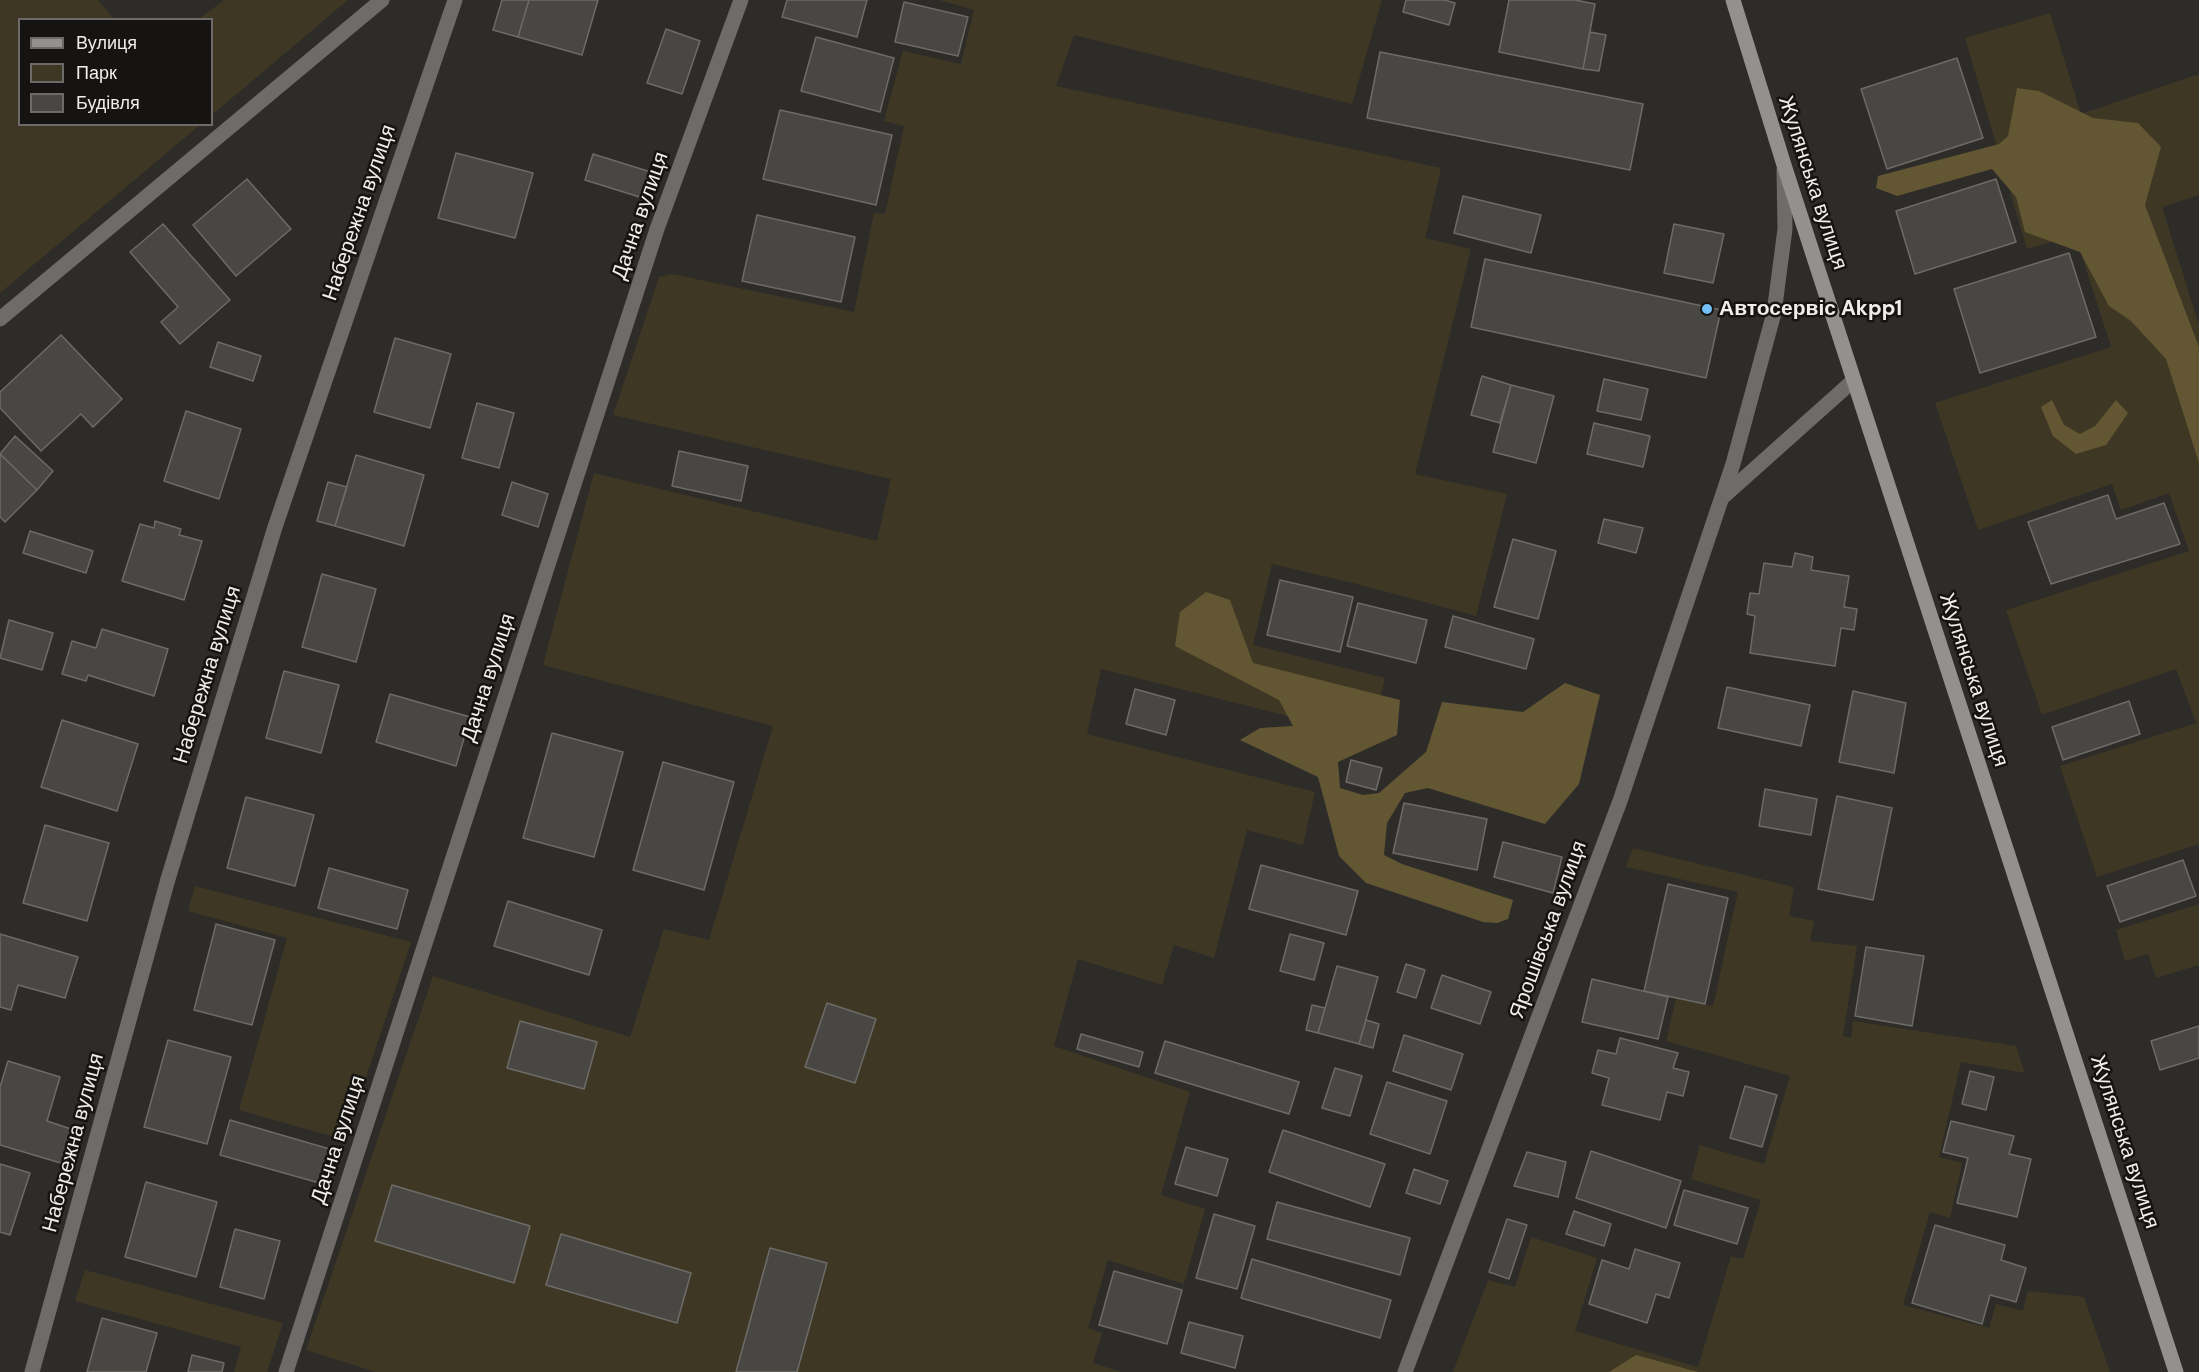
<!DOCTYPE html>
<meta charset="utf-8">
<style>
body{margin:0}
#map{position:relative;width:2199px;height:1372px;overflow:hidden;background:#2d2c28;font-family:"DM Sans",sans-serif}
canvas{display:block}
.legend{position:absolute;left:18px;top:18px;width:195px;height:108px;box-sizing:border-box;background:#151413;border:2px solid #6c6b69;margin:0;padding:8px 10px;list-style:none;font-size:18px;color:#efeeeb}
.legend li{display:flex;align-items:center;gap:12px;height:30px}
.legend b{width:30px;border:2px solid #6c6b69}
</style>
<div id="map">
<canvas width="2199" height="1372"></canvas>
<ul class="legend">
<li><b style="height:8px;background:#92918d"></b>Вулиця</li>
<li><b style="height:16px;background:#3e3723"></b>Парк</li>
<li><b style="height:16px;background:#484743"></b>Будівля</li>
</ul>
</div>
<script>
const context = document.querySelector('canvas').getContext('2d');
context.lineJoin = 'round';
function paint(path, color) { context.fillStyle = color; context.fill(path, 'evenodd'); }
const toPath = rows => new Path2D(rows.map(r => 'M' + r).join(''));
function trace(path, color, width, dash) { context.strokeStyle = color; context.lineWidth = width; context.lineCap = dash ? 'butt' : 'round'; context.setLineDash(dash || []); context.stroke(path); }
function write(font, color, halo, rows, align = 'center') {
  context.font = font + ' "DM Sans",sans-serif'; context.lineWidth = 5; context.setLineDash([]); context.textBaseline = 'middle'; context.strokeStyle = halo; context.fillStyle = color; for (const [text, x, y, turn = 0] of rows) {
    context.save(); context.translate(x, y); context.rotate((+turn || 0) * Math.PI / 180); context.textAlign = isNaN(turn) ? turn : align; if (halo) context.strokeText(text, 0, 0); context.fillText(text, 0, 0); context.restore();
  }
}
paint(toPath([
 [0,0,98,0,114,19,20,20,20,124,200,125,0,293],
 [224,0,348,0,212,115,212,20,199,19],
 [939,0,1382,0,1352,104,1074,35,1056,86,1441,168,1425,238,1471,249,1415,474,1507,494,1476,616,1357,584,1272,564,1253,645,1385,678,1371,737,1101,669,1087,734,1315,792,1303,845,1247,830,1214,958,1174,945,1162,985,1078,959,1054,1046,1190,1092,1161,1195,1205,1209,1184,1284,1108,1260,1088,1328,1102,1333,1093,1363,1121,1372,376,1372,306,1350,433,976,630,1037,664,929,709,940,773,726,543,665,594,473,877,541,891,479,613,415,659,277,672,274,854,312,874,213,885,214,904,126,884,121,903,51,961,64,974,10],
 [2050,13,2081,114,2199,74,2199,195,2162,207,2199,325,2199,844,2097,877,2060,766,2196,723,2176,669,2042,715,2006,610,2189,551,2169,493,2121,510,2112,484,1978,530,1935,403,2111,347,2075,235,2027,249,1965,38],
 [1633,848,1794,887,1789,916,1814,921,1810,941,1857,946,1843,1036,1851,1038,1853,1021,2016,1046,2025,1073,1961,1062,1939,1157,1962,1163,1950,1218,1930,1212,1903,1305,1989,1328,1996,1304,2023,1311,2028,1291,2084,1297,2110,1372,1453,1372,1488,1280,1515,1287,1531,1237,1597,1258,1575,1331,1698,1367,1731,1256,1743,1259,1761,1200,1691,1179,1700,1145,1764,1164,1790,1076,1666,1041,1676,998,1713,1006,1738,892,1626,867],
 [195,886,411,942,345,1140,239,1110,287,938,188,911],
 [2199,904,2199,965,2156,978,2148,954,2125,961,2116,930],
 [85,1270,283,1323,267,1372,234,1372,241,1347,75,1301]
]), '#3e3723');
paint(toPath([
 [2017,88,2039,91,2093,118,2138,123,2161,147,2145,205,2199,347,2199,463,2166,359,2131,321,2109,306,2080,252,2025,232,2016,197,1992,169,1897,196,1876,188,1878,176,1999,144,2008,136],
 [2052,400,2064,425,2080,434,2095,426,2116,400,2128,413,2106,445,2076,454,2053,436,2041,407],
 [1206,592,1230,600,1253,663,1400,700,1397,735,1338,762,1340,788,1363,795,1379,793,1426,752,1442,702,1523,712,1565,683,1600,695,1579,784,1545,824,1428,788,1405,793,1387,823,1384,855,1402,864,1513,900,1508,919,1497,923,1483,922,1366,883,1339,856,1318,777,1240,740,1260,728,1293,726,1279,700,1175,646,1180,612],
 [1636,1355,1698,1372,1609,1372]
]), '#635633');
const building = toPath([
 [502,0,529,0,518,37,493,30,502,0],
 [529,0,598,0,582,55,518,37,529,0],
 [787,0,867,0,857,37,782,17,787,0],
 [1406,0,1444,0,1455,3,1449,25,1403,12,1406,0],
 [1509,0,1575,0,1595,4,1583,69,1499,52,1509,0],
 [904,2,968,17,958,56,895,42,904,2],
 [666,29,700,41,682,94,647,83,666,29],
 [1590,32,1606,35,1599,71,1583,69,1590,32],
 [816,37,894,58,880,112,801,91,816,37],
 [1380,52,1643,104,1630,170,1367,118,1380,52],
 [1957,58,1983,138,1887,169,1861,89,1957,58],
 [780,110,892,135,876,205,763,179,780,110],
 [456,153,533,173,515,238,438,218,456,153],
 [593,154,654,173,646,199,585,180,593,154],
 [247,179,291,229,236,276,193,225,247,179],
 [1996,179,2016,242,1915,274,1896,211,1996,179],
 [1463,196,1541,215,1531,253,1454,233,1463,196],
 [757,215,855,237,841,302,742,281,757,215],
 [163,224,230,300,180,344,161,322,178,307,130,252,163,224],
 [1674,224,1724,234,1713,283,1664,273,1674,224],
 [2069,253,2096,337,1980,373,1954,289,2069,253],
 [1485,259,1721,310,1706,378,1471,327,1485,259],
 [61,335,122,399,93,427,81,414,41,451,0,408,0,392,61,335],
 [395,338,451,354,430,428,374,412,395,338],
 [218,342,261,356,253,381,210,367,218,342],
 [1482,376,1511,385,1500,423,1471,415,1482,376],
 [1604,379,1648,389,1641,420,1597,411,1604,379],
 [1511,385,1554,396,1536,463,1493,452,1511,385],
 [477,403,514,413,499,468,462,458,477,403],
 [186,411,241,429,219,499,164,481,186,411],
 [1594,423,1650,436,1643,467,1587,454,1594,423],
 [15,436,53,471,37,490,0,454,15,436],
 [679,451,748,466,741,501,672,486,679,451],
 [0,454,37,490,5,522,0,517,0,454],
 [356,455,424,475,404,546,335,526,356,455],
 [328,482,347,487,335,526,317,521,328,482],
 [512,482,548,494,538,527,502,515,512,482],
 [2108,495,2116,519,2164,503,2180,544,2051,584,2028,522,2108,495],
 [1604,519,1643,528,1636,553,1598,543,1604,519],
 [155,521,181,529,179,535,202,541,184,600,122,581,140,524,154,528,155,521],
 [30,531,93,551,86,573,23,553,30,531],
 [1513,539,1556,551,1538,619,1494,607,1513,539],
 [1795,553,1813,557,1811,570,1849,576,1844,607,1857,609,1854,630,1841,628,1835,666,1750,653,1755,616,1747,614,1750,593,1759,594,1764,563,1792,567,1795,553],
 [322,574,376,589,356,662,302,647,322,574],
 [1280,580,1353,597,1340,652,1267,635,1280,580],
 [1358,603,1427,620,1416,663,1347,646,1358,603],
 [1453,616,1534,639,1526,669,1445,647,1453,616],
 [9,620,53,633,42,670,0,658,9,620],
 [102,629,168,649,154,696,88,675,86,681,62,674,72,641,96,648,102,629],
 [284,671,339,685,321,753,266,738,284,671],
 [1727,687,1810,705,1801,746,1718,728,1727,687],
 [1135,689,1175,700,1166,735,1126,724,1135,689],
 [1853,691,1906,703,1894,773,1839,762,1853,691],
 [390,694,470,717,456,766,376,742,390,694],
 [2129,701,2140,734,2063,760,2052,727,2129,701],
 [62,720,138,744,117,811,41,787,62,720],
 [552,733,623,752,594,857,523,838,552,733],
 [1351,760,1382,768,1376,790,1346,782,1351,760],
 [663,762,734,782,704,890,633,870,663,762],
 [1765,789,1817,799,1811,835,1759,826,1765,789],
 [1837,796,1892,808,1873,900,1818,889,1837,796],
 [246,797,314,815,295,886,227,868,246,797],
 [1404,803,1487,819,1477,870,1393,853,1404,803],
 [45,825,109,843,87,921,23,903,45,825],
 [1503,842,1562,857,1553,893,1494,877,1503,842],
 [2183,860,2196,896,2120,922,2107,886,2183,860],
 [1261,865,1358,891,1346,935,1249,909,1261,865],
 [329,868,408,890,397,929,318,908,329,868],
 [1668,884,1728,898,1705,1004,1644,991,1668,884],
 [508,901,602,930,589,975,494,946,508,901],
 [216,924,275,940,252,1025,194,1010,216,924],
 [0,934,78,957,65,998,18,985,11,1010,0,1007,0,934],
 [1290,934,1324,943,1314,980,1280,971,1290,934],
 [1866,947,1924,956,1912,1026,1855,1016,1866,947],
 [1406,964,1425,970,1416,998,1397,992,1406,964],
 [1337,966,1378,977,1359,1044,1318,1033,1337,966],
 [1442,975,1491,992,1480,1024,1431,1008,1442,975],
 [1592,979,1668,997,1658,1039,1582,1022,1592,979],
 [827,1003,876,1019,855,1083,805,1067,827,1003],
 [1312,1005,1325,1008,1318,1033,1306,1030,1312,1005],
 [1366,1020,1379,1024,1373,1048,1359,1044,1366,1020],
 [520,1021,597,1042,584,1089,507,1068,520,1021],
 [2199,1026,2199,1058,2160,1070,2151,1041,2199,1026],
 [1081,1034,1143,1052,1139,1067,1077,1049,1081,1034],
 [1404,1035,1463,1054,1451,1090,1393,1071,1404,1035],
 [1620,1038,1678,1053,1673,1068,1689,1072,1683,1096,1667,1092,1660,1120,1602,1105,1609,1078,1592,1073,1598,1050,1616,1054,1620,1038],
 [168,1040,231,1057,207,1144,144,1127,168,1040],
 [1165,1041,1299,1082,1289,1114,1155,1073,1165,1041],
 [8,1061,60,1077,47,1121,74,1130,64,1164,0,1145,0,1087,8,1061],
 [1335,1068,1362,1076,1350,1116,1322,1108,1335,1068],
 [1970,1071,1994,1077,1986,1110,1962,1104,1970,1071],
 [1387,1082,1447,1101,1430,1154,1370,1134,1387,1082],
 [1745,1086,1777,1095,1762,1147,1730,1138,1745,1086],
 [230,1120,333,1150,323,1184,220,1155,230,1120],
 [1951,1121,2014,1136,2009,1154,2031,1159,2017,1217,1957,1203,1968,1158,1943,1152,1951,1121],
 [1283,1130,1385,1164,1370,1207,1269,1172,1283,1130],
 [1186,1147,1228,1159,1217,1196,1175,1184,1186,1147],
 [1591,1151,1681,1181,1666,1228,1576,1198,1591,1151],
 [1527,1152,1566,1162,1558,1197,1514,1186,1527,1152],
 [0,1164,30,1173,10,1235,0,1232,0,1164],
 [1414,1169,1448,1181,1440,1204,1406,1193,1414,1169],
 [146,1182,217,1202,196,1277,125,1257,146,1182],
 [392,1185,530,1226,514,1283,375,1241,392,1185],
 [1684,1190,1748,1208,1737,1244,1674,1225,1684,1190],
 [1277,1202,1410,1238,1400,1275,1267,1239,1277,1202],
 [1574,1211,1611,1224,1604,1246,1566,1234,1574,1211],
 [1214,1214,1255,1226,1237,1289,1196,1278,1214,1214],
 [1507,1219,1527,1225,1509,1279,1489,1272,1507,1219],
 [1935,1225,2005,1245,2001,1260,2026,1268,2016,1302,1990,1295,1982,1324,1912,1303,1935,1225],
 [235,1229,280,1241,264,1299,220,1287,235,1229],
 [561,1234,691,1273,677,1323,546,1285,561,1234],
 [770,1248,827,1263,797,1372,736,1372,770,1248],
 [1635,1249,1680,1263,1669,1298,1656,1294,1647,1323,1589,1304,1602,1260,1629,1269,1635,1249],
 [1252,1259,1391,1300,1380,1338,1241,1298,1252,1259],
 [1114,1271,1182,1290,1167,1344,1099,1325,1114,1271],
 [102,1318,157,1333,146,1372,87,1372,102,1318],
 [1189,1322,1243,1336,1235,1368,1181,1353,1189,1322],
 [192,1355,224,1363,222,1372,188,1372,192,1355]
]);
paint(building, '#484743');
trace(building, '#6d6b67', 1.5);
trace(toPath([
 [0,319,382,0],
 [1723,497,1854,380],
 [32,1372,168,879,275,527,455,0],
 [286,1372,657,229,741,0],
 [1405,1372,1620,801,1733,464,1774,313,1785,229,1784,170]
]), '#6d6c6a', 15);
trace(toPath([
 [1733,0,1784,165,2176,1372]
]), '#92918d', 15);
for (const [x, y, r, color] of [
 [1707,309,6,"#73c1f6"]
]) { const dot = new Path2D(); dot.arc(x, y, r, 0, 2 * Math.PI); context.fillStyle = color; context.fill(dot); trace(dot, '#151413', 2); }
write('21px', '#efeeeb', '#151413', [
 ["Жулянська вулиця",1812,183,72],
 ["Набережна вулиця",360,213,-71],
 ["Дачна вулиця",641,216,-71],
 ["Набережна вулиця",208,675,-73],
 ["Дачна вулиця",489,678,-72],
 ["Жулянська вулиця",1973,680,72],
 ["Ярошівська вулиця",1549,930,-70],
 ["Дачна вулиця",339,1140,-72],
 ["Жулянська вулиця",2124,1142,72],
 ["Набережна вулиця",74,1143,-75]
]);
write('bold 21px', '#efeeeb', '#151413', [
 ["Автосервіс Akpp1",1719,309]
], 'left');
</script>
